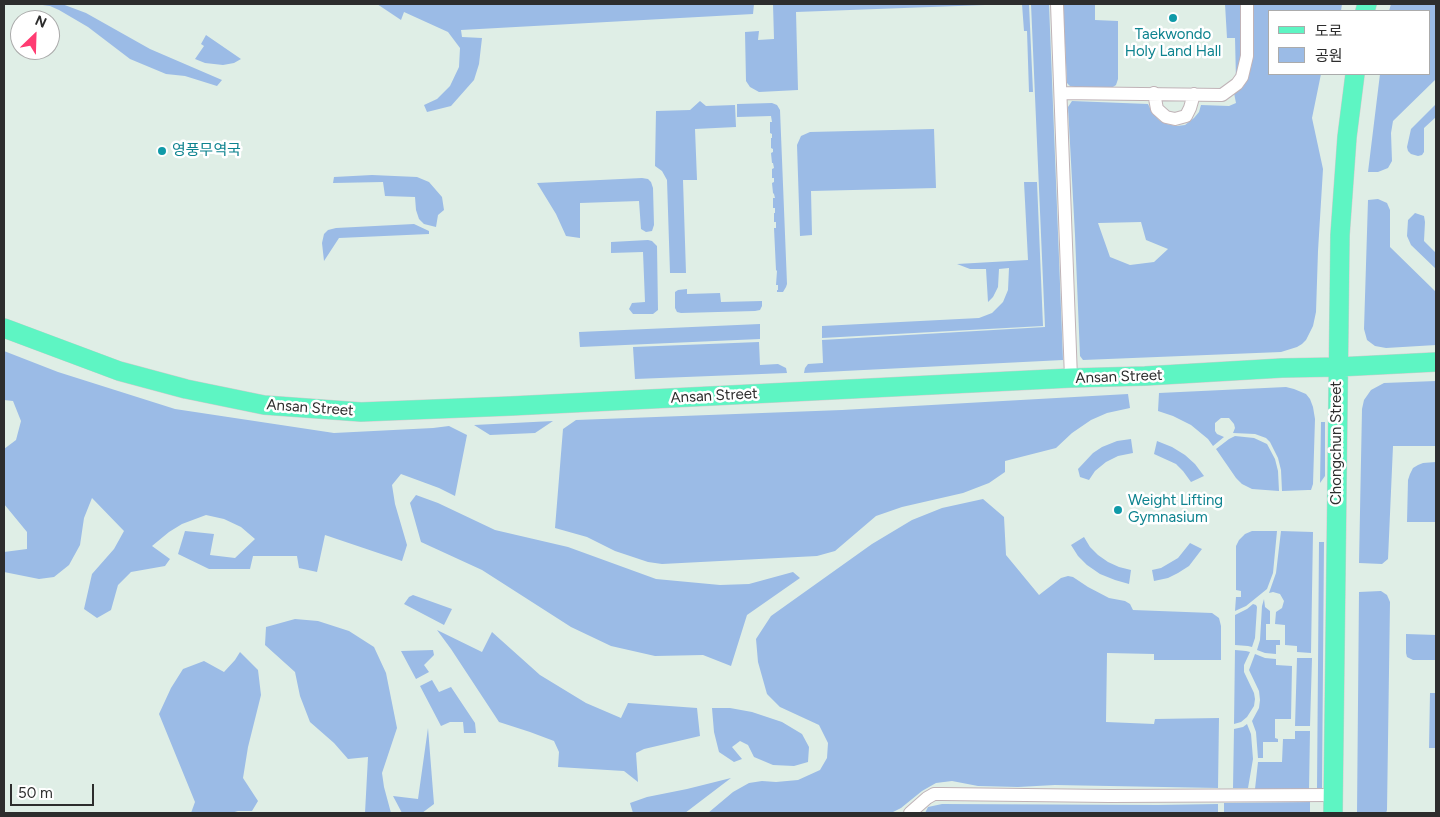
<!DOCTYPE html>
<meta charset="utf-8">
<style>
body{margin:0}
#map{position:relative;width:1440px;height:817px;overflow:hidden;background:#dfeee6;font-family:Figtree,"Noto Sans KR",sans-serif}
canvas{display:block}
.frame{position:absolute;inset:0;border:5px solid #2d2d2d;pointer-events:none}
.legend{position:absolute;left:1268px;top:10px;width:162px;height:65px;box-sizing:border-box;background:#fff;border:1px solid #ababab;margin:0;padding:6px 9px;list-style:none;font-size:15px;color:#2d2d2d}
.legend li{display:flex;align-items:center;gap:10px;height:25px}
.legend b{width:25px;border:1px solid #ababab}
.north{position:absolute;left:10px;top:10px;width:50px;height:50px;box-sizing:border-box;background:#fff;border:1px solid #ababab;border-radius:50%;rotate:24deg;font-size:14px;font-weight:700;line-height:20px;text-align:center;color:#2d2d2d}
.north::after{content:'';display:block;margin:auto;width:18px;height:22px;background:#ff3c72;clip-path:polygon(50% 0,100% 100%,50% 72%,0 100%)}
.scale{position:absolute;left:10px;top:784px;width:84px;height:22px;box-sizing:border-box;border:2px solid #2d2d2d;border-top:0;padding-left:6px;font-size:15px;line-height:18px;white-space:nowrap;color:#2d2d2d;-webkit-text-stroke:4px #fff;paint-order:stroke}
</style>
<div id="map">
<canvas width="1440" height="817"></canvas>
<div class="frame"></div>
<ul class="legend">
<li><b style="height:6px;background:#5ef5c3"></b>도로</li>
<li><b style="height:14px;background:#9bbbe6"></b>공원</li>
</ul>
<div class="north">N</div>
<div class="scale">50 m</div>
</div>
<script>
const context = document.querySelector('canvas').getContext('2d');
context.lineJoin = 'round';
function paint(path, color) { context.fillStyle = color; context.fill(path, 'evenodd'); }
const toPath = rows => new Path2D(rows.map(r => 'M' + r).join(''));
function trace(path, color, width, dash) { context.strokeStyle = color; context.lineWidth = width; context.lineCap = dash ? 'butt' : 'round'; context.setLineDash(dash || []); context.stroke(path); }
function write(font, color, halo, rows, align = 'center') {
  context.font = font + ' Figtree,"Noto Sans KR",sans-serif'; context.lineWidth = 5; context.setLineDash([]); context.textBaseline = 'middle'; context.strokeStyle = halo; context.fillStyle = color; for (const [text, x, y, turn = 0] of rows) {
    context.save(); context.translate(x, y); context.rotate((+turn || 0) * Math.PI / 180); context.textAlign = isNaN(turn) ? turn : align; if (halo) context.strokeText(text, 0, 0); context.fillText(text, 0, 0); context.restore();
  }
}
paint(toPath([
 [35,4,62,4,86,13,150,49,222,80,217,86,185,76,166,74,130,59,88,27,59,10,50,6],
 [377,4,754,4,753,14,461,30,462,37,482,38,479,64,474,80,451,106,427,112,424,105,437,99,450,86,459,67,460,48,448,32,404,12,401,20],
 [773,4,1012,4,796,12,798,90,759,92,750,87,746,81,745,32,759,31,758,40,774,39],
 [1022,4,1029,4,1033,92,1029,92,1027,31,1024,31],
 [1031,4,1049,4,1063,360,804,373,805,368,808,364,823,363,822,340,1045,327],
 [1063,4,1095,4,1095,20,1118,21,1118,79,1116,85,1113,87,1075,87,1070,86,1067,83],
 [1225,4,1243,4,1242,59,1236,80,1235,38,1227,38],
 [1252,4,1342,4,1341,11,1269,11,1269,74,1321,74,1312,118,1323,169,1318,251,1316,312,1313,326,1306,340,1302,344,1297,347,1281,352,1083,360,1080,356,1075,235,1068,107,1072,101,1148,104,1152,112,1159,120,1167,124,1177,126,1185,125,1194,118,1199,112,1201,105,1229,106,1236,103,1234,93,1243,87,1251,68,1253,54],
 [1141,222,1146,240,1168,249,1154,262,1130,265,1110,257,1098,223],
 [1391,4,1436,4,1436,79,1393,121,1391,133,1392,161,1388,168,1378,172,1368,172,1380,74,1429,74,1429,11,1389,11],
 [206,35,241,59,234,63,223,65,205,63,195,59,204,46,201,44],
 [700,101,706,106,735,105,736,127,695,129,697,180,683,180,686,273,670,273,667,180,662,171,655,166,656,111,690,110],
 [772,103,777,105,780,110,787,284,786,287,783,292,777,292,777,290,778,290,778,285,776,285,777,271,776,270,774,228,776,228,776,222,774,222,774,213,775,213,775,208,773,208,773,198,775,198,774,194,773,193,772,183,774,182,774,178,772,178,772,169,774,168,773,163,772,163,771,153,773,152,773,149,771,148,771,138,772,138,772,134,770,133,770,122,772,122,771,116,737,117,737,104],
 [1436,104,1436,117,1424,128,1424,152,1422,155,1418,156,1411,154,1408,151,1407,147,1411,129],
 [934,129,936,188,811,191,812,235,800,236,797,145,801,136,810,132],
 [372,175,417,177,429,182,442,197,444,210,438,215,436,227,424,224,419,219,416,210,415,197,385,196,383,182,333,183,334,177],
 [642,178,648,179,651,182,653,188,654,225,652,231,646,232,641,229,639,201,580,203,580,238,566,236,556,214,537,183],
 [1024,182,1037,182,1043,326,822,338,822,326,979,318,992,313,1003,302,1008,290,1009,268,999,269,998,287,993,297,988,302,986,269,970,269,957,264,1028,260],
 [1378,199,1387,203,1390,210,1390,247,1436,292,1436,345,1386,348,1375,346,1367,340,1364,329,1368,200],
 [1415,213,1424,216,1425,222,1424,241,1436,253,1436,269,1411,245,1407,236,1408,220],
 [414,224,429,231,429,234,339,238,324,261,322,243,324,234,328,230,336,228],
 [648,240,652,241,657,246,658,310,653,314,633,314,629,309,632,303,645,302,643,252,611,253,611,242],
 [687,289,687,294,720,293,721,302,762,301,762,306,760,310,755,311,681,313,677,312,675,308,675,292,678,290],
 [760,324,760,339,580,347,579,332],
 [759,342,760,365,778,364,786,368,787,373,635,379,633,347],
 [4,351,58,372,175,409,334,433,433,428,449,426,467,435,455,496,439,488,401,474,392,485,395,504,407,545,402,561,325,535,317,572,299,568,297,556,253,556,250,569,209,569,178,554,185,531,214,534,210,555,235,558,255,539,241,527,224,519,206,515,182,524,169,532,152,546,170,559,165,566,131,572,118,585,111,610,97,618,84,609,92,574,114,549,124,531,92,498,84,518,80,545,69,565,54,577,39,579,4,572,4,552,27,549,27,532,4,504,4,449,16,440,21,421,13,401,4,400],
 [1436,381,1436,446,1393,446,1388,559,1382,564,1359,563,1362,409,1364,400,1371,390,1384,383],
 [1286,387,1294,389,1306,394,1310,399,1313,407,1315,419,1313,484,1311,490,1308,490,1282,491,1281,470,1278,458,1270,442,1266,438,1255,434,1233,433,1235,428,1234,424,1229,418,1221,418,1215,423,1215,431,1217,434,1224,437,1213,446,1208,439,1191,425,1173,416,1158,411,1159,393],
 [1128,394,1130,408,1107,413,1091,420,1072,433,1056,448,1005,461,1005,472,989,483,963,493,902,507,876,516,835,551,817,556,662,564,648,562,615,551,587,537,555,528,563,429,576,420,842,410],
 [553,421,535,433,490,435,474,425],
 [1321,422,1325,422,1325,476,1320,483],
 [1235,436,1254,438,1267,444,1275,459,1278,471,1279,491,1252,489,1242,484,1236,478,1216,449,1229,439],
 [1131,439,1133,453,1118,456,1106,462,1095,471,1089,480,1080,477,1078,469,1093,453,1102,447,1117,441],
 [1157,441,1172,447,1185,455,1195,464,1204,476,1191,482,1183,471,1176,464,1154,454],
 [1436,462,1436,522,1407,522,1408,480,1410,474,1413,468,1418,465,1423,463],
 [416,495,438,503,495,530,568,547,656,579,720,585,749,584,793,572,800,578,747,615,731,666,703,655,655,656,611,646,571,627,482,570,421,542,410,503],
 [983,499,1004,517,1006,555,1039,595,1061,578,1068,576,1073,577,1088,587,1109,598,1125,601,1130,604,1133,610,1212,613,1219,618,1221,626,1221,660,1154,660,1154,654,1107,653,1106,722,1154,724,1155,719,1219,718,1218,788,1055,785,1018,787,978,786,952,781,936,783,922,791,901,808,891,813,708,813,733,792,749,783,762,781,776,782,798,780,820,770,827,758,828,743,819,725,780,707,767,694,758,662,756,639,771,616,872,544,912,520,942,508],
 [1252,531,1277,531,1273,573,1267,589,1246,606,1235,611,1236,597,1241,597,1241,591,1236,590,1236,546,1239,540,1245,534],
 [1281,531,1313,532,1311,653,1297,652,1297,646,1285,645,1285,625,1275,624,1276,612,1282,608,1284,601,1280,594,1273,592,1269,593,1276,573],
 [1084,537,1090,547,1098,555,1108,562,1119,567,1131,570,1129,584,1115,580,1100,574,1087,565,1078,556,1071,545],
 [1319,542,1324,542,1322,788,1317,788],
 [1190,543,1202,549,1189,566,1178,573,1168,578,1154,581,1152,570,1161,568,1178,558],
 [1381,591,1387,595,1390,602,1387,810,1386,813,1357,813,1359,592],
 [413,595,452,609,444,625,404,604,409,597],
 [1264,599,1265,607,1270,611,1270,624,1266,624,1266,640,1280,640,1280,645,1276,645,1276,654,1265,653,1257,650,1260,640,1262,606],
 [1253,604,1256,605,1257,607,1255,638,1252,647,1248,646,1235,645,1235,615,1247,609],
 [295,619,318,621,349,631,374,647,386,673,397,728,382,773,384,787,391,813,365,813,368,757,348,759,334,743,310,722,300,696,295,672,265,645,266,627],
 [437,630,482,652,492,632,540,675,586,703,621,718,628,703,697,708,700,736,644,749,636,753,638,782,624,771,558,767,559,752,554,741,530,732,499,722,451,649],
 [1406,634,1436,635,1436,660,1413,660,1407,657,1406,653],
 [433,650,434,655,424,665,429,672,416,679,401,651],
 [1235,650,1246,651,1250,652,1244,665,1244,672,1254,693,1255,699,1254,706,1247,717,1241,722,1234,724],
 [240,652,258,670,261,695,248,747,243,778,258,801,252,811,238,811,231,813,191,813,195,802,159,714,171,688,183,669,204,661,224,672,235,660],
 [1255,654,1265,658,1276,659,1276,665,1292,666,1291,719,1275,719,1275,738,1278,739,1278,742,1263,742,1263,758,1258,758,1256,732,1252,721,1259,708,1260,700,1259,691,1249,670],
 [1297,658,1312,658,1310,726,1295,726],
 [432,680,439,692,451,687,475,723,476,733,464,733,463,722,450,722,441,726,420,686],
 [1430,693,1436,693,1436,748,1429,748],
 [712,708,730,708,752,712,782,722,802,734,809,747,808,762,794,766,773,765,754,757,748,745,740,741,732,747,742,759,734,762,719,752,714,732],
 [1247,724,1251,734,1253,759,1248,788,1233,788,1234,729,1243,727],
 [428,728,434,804,422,813,402,813,393,796,418,799],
 [1295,731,1310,731,1309,790,1255,789,1258,762,1282,762,1283,739,1295,739],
 [731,778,685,813,633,813,630,803,647,797,687,789],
 [1310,802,1310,813,1224,813,1224,803],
 [942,804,1158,805,1218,804,1218,813,925,813,928,807]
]), '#9bbbe6');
const minor = toPath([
 [1057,4,1071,378],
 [1061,93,1222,95,1237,84,1242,77,1247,56,1247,4],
 [1154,93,1157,109,1166,117,1175,119,1186,116,1190,108,1194,94],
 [910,813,927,798,934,794,941,794,1110,796,1333,795]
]);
const primary = toPath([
 [1365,11,1367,4],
 [4,328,119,371,186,389,264,405,361,412,511,406,1071,378,1145,376,1282,368,1338,367,1436,362],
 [1333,813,1340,235,1347,137,1355,74]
]);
trace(minor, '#c0b3b7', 14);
trace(primary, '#cdcdcd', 20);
trace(minor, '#fff', 12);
trace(primary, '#5ef5c3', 19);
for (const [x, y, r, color] of [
 [1173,18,5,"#0f9aa8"],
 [162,151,5,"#0f9aa8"],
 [1118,510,5,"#0f9aa8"]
]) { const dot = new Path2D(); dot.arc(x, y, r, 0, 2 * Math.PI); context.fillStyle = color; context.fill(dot); trace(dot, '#fff', 2); }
write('15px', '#0d838f', '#fff', [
 ["Taekwondo",1173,35,"center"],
 ["Holy Land Hall",1173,52,"center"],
 ["영풍무역국",172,151],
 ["Weight Lifting",1128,501],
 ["Gymnasium",1128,518]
], 'left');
write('15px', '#2d2d2d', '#fff', [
 ["Ansan Street",1119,377,-2],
 ["Ansan Street",714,396,-3],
 ["Ansan Street",310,408,4],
 ["Chongchun Street",1337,443,-90]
]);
</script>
